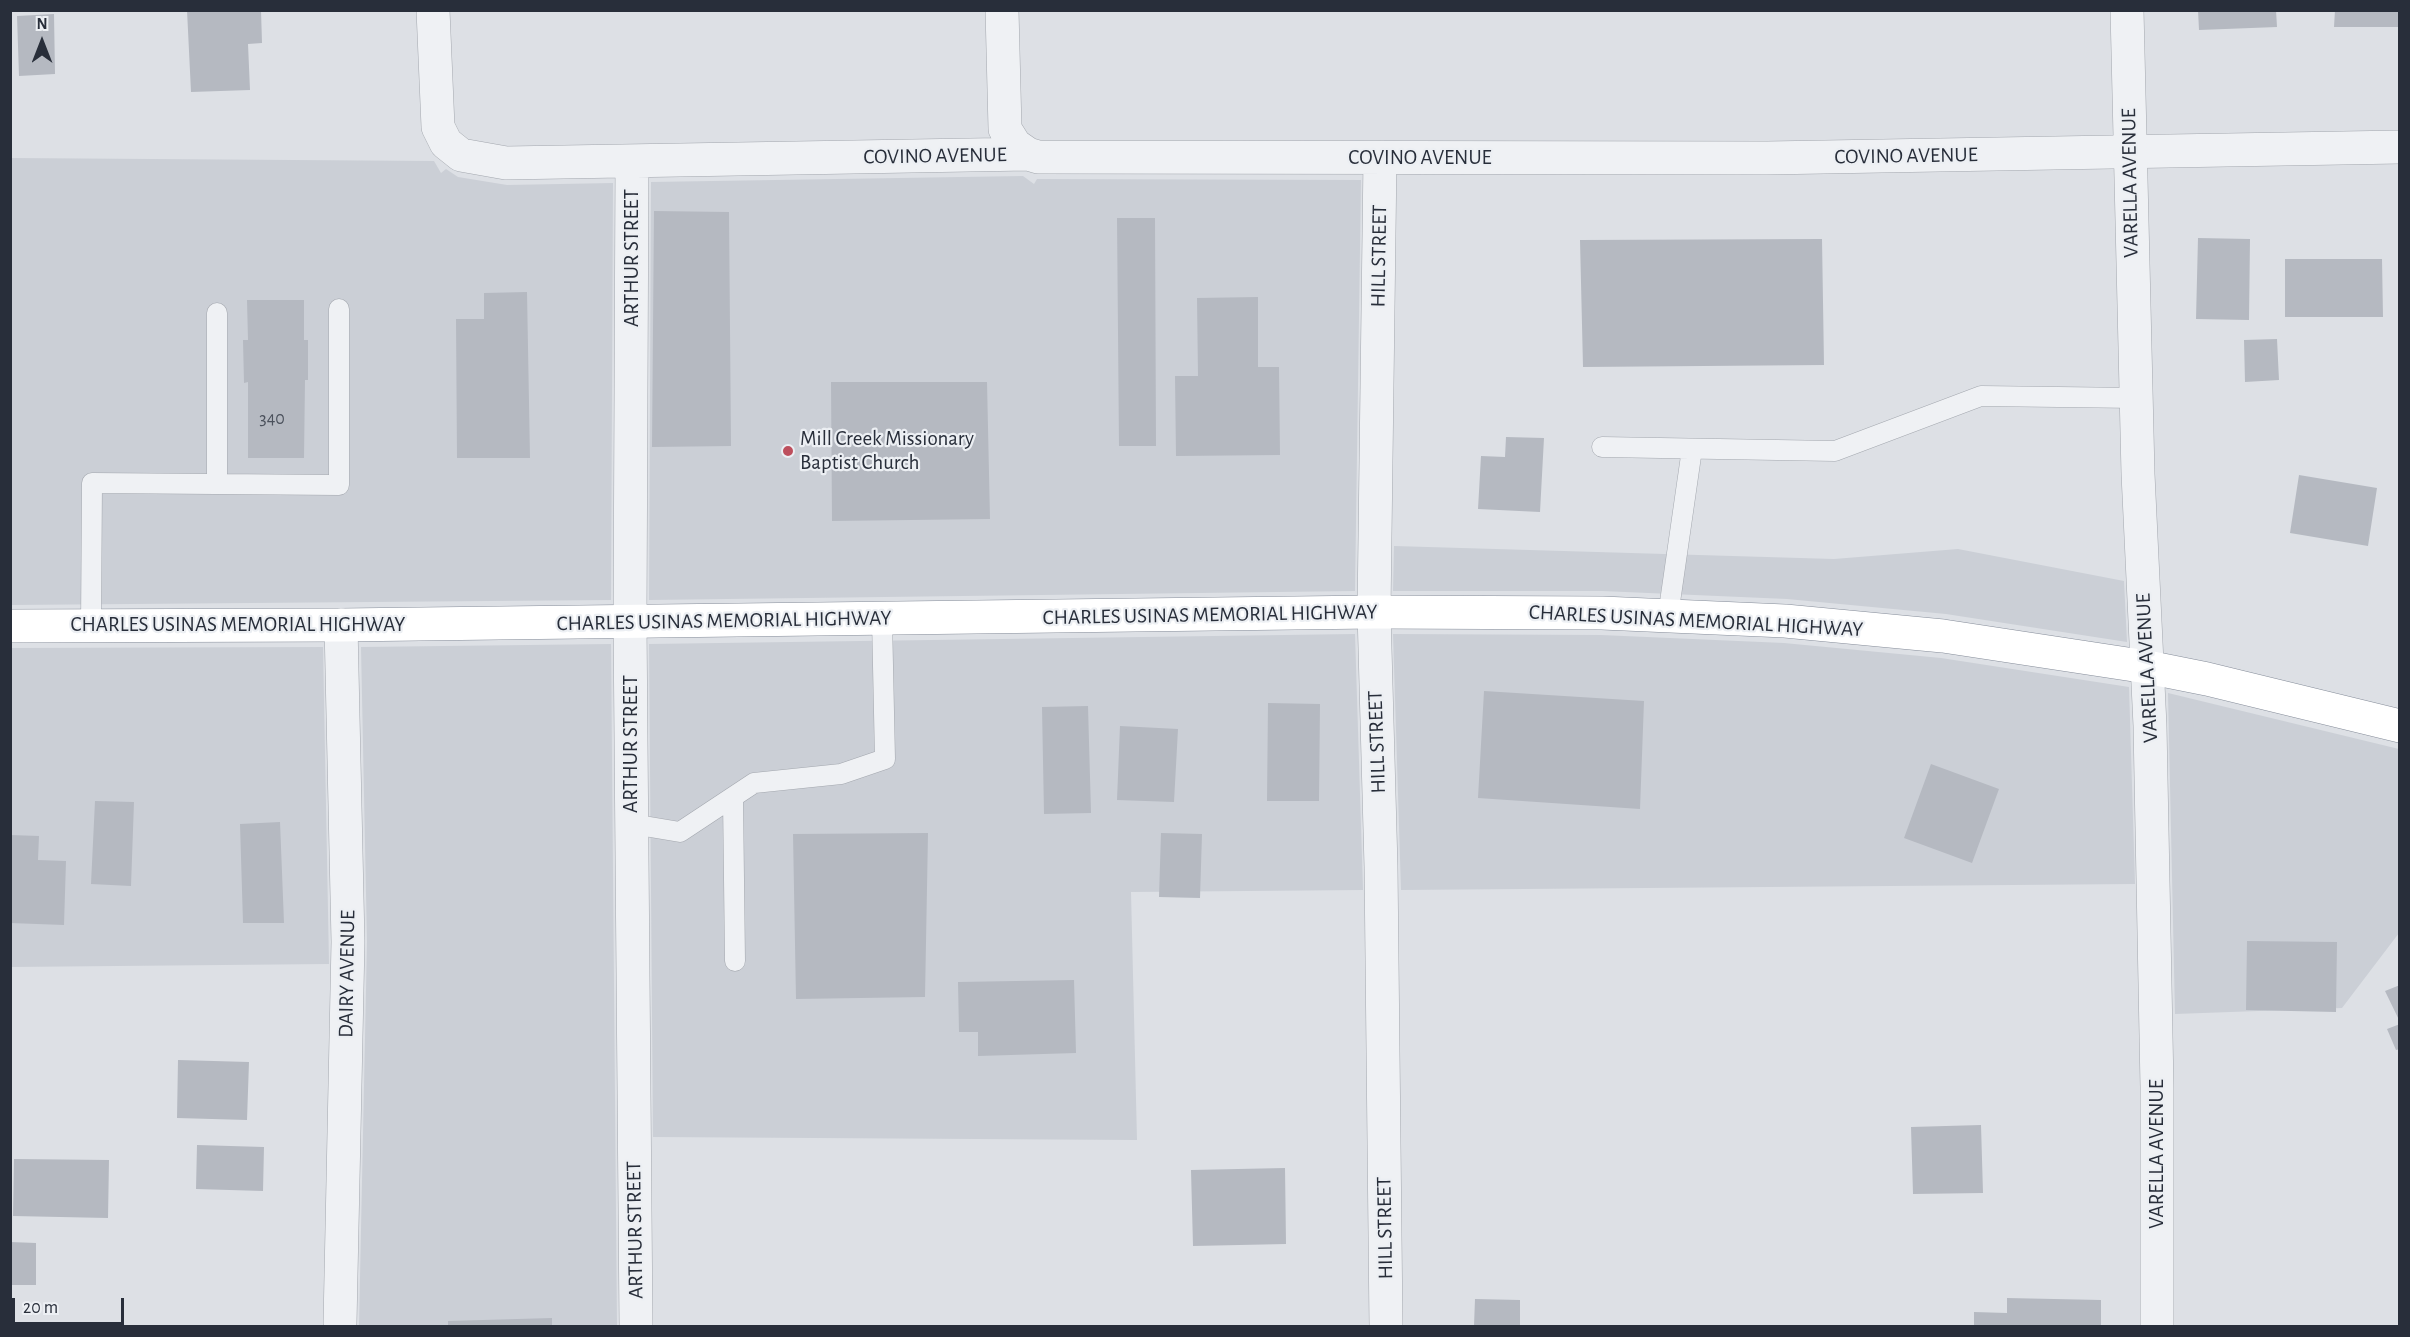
<!DOCTYPE html>
<style>
body{margin:0}
#map{position:relative;width:2410px;height:1337px;overflow:hidden;background:#dde0e5;font-family:"Alegreya Sans",sans-serif}
canvas{display:block}
.frame{position:absolute;inset:0;border:12px solid #282e3a;pointer-events:none}
.north{position:absolute;left:12px;top:12px;width:60px;height:60px;-webkit-text-stroke:4px #eceff3;paint-order:stroke;rotate:0deg;font-size:16px;font-weight:700;line-height:24px;text-align:center;color:#282e3a}
.north::after{content:'';display:block;margin:auto;width:21px;height:27px;background:#282e3a;clip-path:polygon(50% 0,100% 100%,50% 72%,0 100%)}
.scale{position:absolute;left:12px;top:1298px;width:112px;height:27px;box-sizing:border-box;border:3px solid #282e3a;border-top:0;padding-left:8px;font-size:18px;line-height:21px;white-space:nowrap;color:#282e3a;-webkit-text-stroke:4px #eceff3;paint-order:stroke}
</style>
<div id="map">
<canvas width="2410" height="1337"></canvas>
<div class="frame"></div>
<div class="north">N</div>
<div class="scale">20 m</div>
</div>
<script>
const context = document.querySelector('canvas').getContext('2d');
context.lineJoin = 'round';
function paint(path, color) { context.fillStyle = color; context.fill(path, 'evenodd'); }
const toPath = rows => new Path2D(rows.map(r => 'M' + r).join(''));
function trace(path, color, width, dash) { context.strokeStyle = color; context.lineWidth = width; context.lineCap = dash ? 'butt' : 'round'; context.setLineDash(dash || []); context.stroke(path); }
function write(font, color, halo, rows, align = 'center') {
  context.font = font + ' "Alegreya Sans",sans-serif'; context.lineWidth = 4.5; context.setLineDash([]); context.textBaseline = 'middle'; context.strokeStyle = halo; context.fillStyle = color; for (const [text, x, y, turn = 0] of rows) {
    context.save(); context.translate(x, y); context.rotate((+turn || 0) * Math.PI / 180); context.textAlign = isNaN(turn) ? turn : align; if (halo) context.strokeText(text, 0, 0); context.fillText(text, 0, 0); context.restore();
  }
}
paint(toPath([
 [11,158,434,161,441,173,446,169,458,177,507,185,613,183,611,600,11,605],
 [1023,176,1034,184,1037,179,1361,180,1355,591,649,600,651,182],
 [1394,546,1834,559,1958,549,2124,581,2127,642,1946,614,1787,599,1602,591,1393,591],
 [1355,634,1363,890,1131,892,1137,1140,653,1137,649,644],
 [1393,634,1601,635,1784,643,1941,658,2129,687,2135,884,1401,890],
 [611,644,617,1326,359,1326,367,942,361,647],
 [323,647,329,964,11,967,10,648],
 [2168,693,2399,749,2399,933,2342,1008,2175,1014]
]), '#cbcfd6');
paint(toPath([
 [187,10,261,10,262,43,248,44,250,90,191,92],
 [2198,10,2276,10,2277,27,2199,30],
 [2335,10,2400,10,2400,27,2334,27],
 [54,14,55,74,19,76,17,16],
 [654,211,729,212,731,446,652,447],
 [1117,218,1155,218,1156,446,1119,446],
 [2198,238,2250,239,2249,320,2196,319],
 [1822,239,1824,365,1583,367,1580,240],
 [2285,259,2382,259,2383,317,2285,317],
 [527,292,530,458,457,458,456,319,484,319,484,293],
 [1258,297,1258,367,1279,367,1280,455,1176,456,1175,376,1198,376,1197,298],
 [247,300,304,300,304,340,308,340,308,380,305,380,304,458,248,458,248,382,244,383,243,340,248,340],
 [2277,339,2279,380,2245,382,2244,340],
 [831,382,987,382,990,519,832,521],
 [1506,437,1544,438,1540,512,1478,509,1481,456,1505,457],
 [2299,475,2377,488,2368,546,2290,533],
 [1484,691,1644,701,1640,809,1478,798],
 [1268,703,1320,704,1319,801,1267,801],
 [1088,706,1091,813,1044,814,1042,707],
 [1120,726,1178,729,1174,802,1117,800],
 [1931,764,1999,789,1972,863,1904,838],
 [95,801,134,802,131,886,91,884],
 [280,822,284,923,243,923,240,824],
 [928,833,925,997,796,999,793,834],
 [1161,833,1202,834,1200,898,1159,897],
 [10,835,39,836,38,860,66,861,64,925,10,923],
 [2247,941,2337,942,2336,1012,2246,1010],
 [1074,980,1076,1053,978,1056,978,1032,959,1032,958,982],
 [2400,985,2400,1022,2385,991],
 [2400,1024,2400,1049,2396,1050,2387,1029],
 [178,1060,249,1062,247,1120,177,1118],
 [1981,1125,1983,1193,1913,1194,1911,1127],
 [197,1145,264,1147,263,1191,196,1189],
 [14,1159,109,1160,108,1218,13,1216],
 [1285,1168,1286,1244,1193,1246,1191,1170],
 [10,1242,36,1243,36,1285,10,1285],
 [2007,1298,2101,1300,2101,1326,1974,1326,1974,1312,2007,1313],
 [1475,1299,1520,1300,1520,1326,1474,1326],
 [552,1318,552,1326,448,1326,448,1321]
]), '#b5b9c1');
const service = toPath([
 [217,313,217,484],
 [1602,447,1835,451,1981,396,2136,398],
 [1668,616,1692,449],
 [91,626,92,483,339,485,339,309],
 [733,798,735,961],
 [632,824,680,832,754,783,841,774,885,759,882,619]
]);
const minor = toPath([
 [433,10,438,127,446,143,461,155,506,163,1028,154,1038,157,1767,158,2400,147],
 [1002,10,1005,129,1015,145,1028,154],
 [1380,158,1374,612,1381,867,1386,1326],
 [632,161,630,622,636,1326],
 [340,1323,348,942,341,625]
]);
const tertiary = toPath([
 [2127,10,2138,474,2150,726,2157,1087,2157,1326]
]);
const trunk = toPath([
 [10,626,341,625,1374,612,1602,613,1785,621,1943,636,2147,667,2207,679,2400,726]
]);
trace(service, '#a3a7ae', 21);
trace(minor, '#a3a7ae', 34);
trace(tertiary, '#a3a7ae', 34);
trace(trunk, '#868d9a', 34);
trace(service, '#eff1f4', 20);
trace(minor, '#eff1f4', 33);
trace(tertiary, '#eff1f4', 33);
trace(trunk, '#fff', 33);
for (const [x, y, r, color] of [
 [788,451,6,"#bd4f5d"]
]) { const dot = new Path2D(); dot.arc(x, y, r, 0, 2 * Math.PI); context.fillStyle = color; context.fill(dot); trace(dot, '#eceff3', 2); }
write('18px', '#4b515c', null, [
 ["340",272,419]
]);
write('21px', '#282e3a', '#eceff3', [
 ["COVINO AVENUE",935,156,-1],
 ["COVINO AVENUE",1906,156,-1],
 ["COVINO AVENUE",1420,158],
 ["VARELLA AVENUE",2130,183,-91],
 ["HILL STREET",1379,256,-89],
 ["ARTHUR STREET",632,258,-90],
 ["CHARLES USINAS MEMORIAL HIGHWAY",1210,615,-1],
 ["CHARLES USINAS MEMORIAL HIGHWAY",724,621,-1],
 ["CHARLES USINAS MEMORIAL HIGHWAY",1696,621,3],
 ["CHARLES USINAS MEMORIAL HIGHWAY",238,625],
 ["VARELLA AVENUE",2147,668,-93],
 ["HILL STREET",1377,742,-92],
 ["ARTHUR STREET",631,744,-90],
 ["DAIRY AVENUE",347,974,-89],
 ["VARELLA AVENUE",2157,1154,-90],
 ["HILL STREET",1385,1228,-91],
 ["ARTHUR STREET",635,1230,-91]
]);
write('21px', '#282e3a', '#eceff3', [
 ["Mill Creek Missionary",800,439],
 ["Baptist Church",800,463]
], 'left');
</script>
